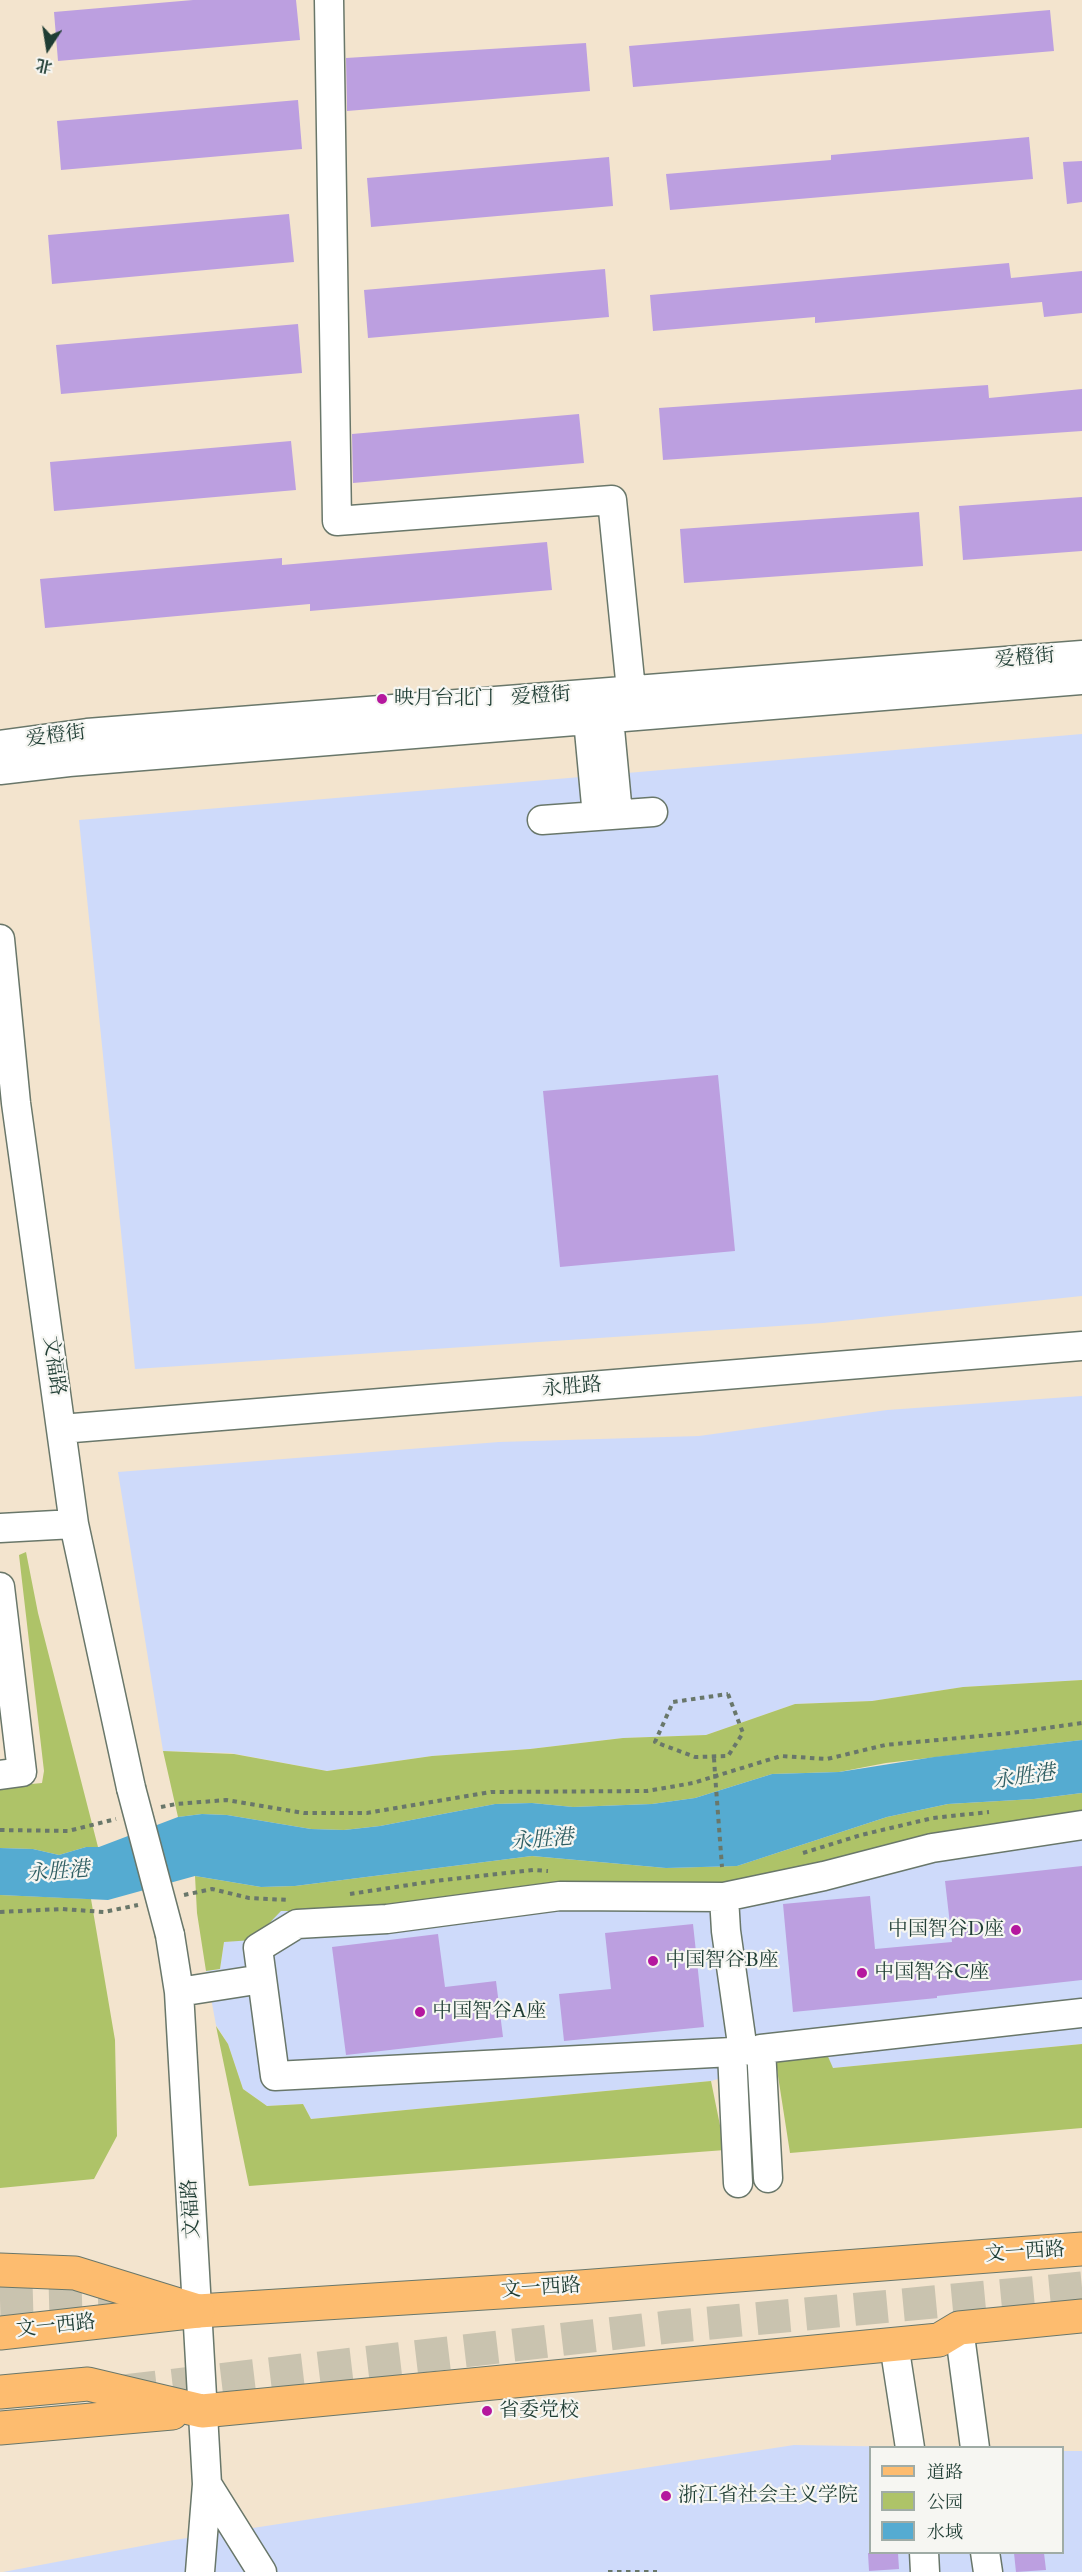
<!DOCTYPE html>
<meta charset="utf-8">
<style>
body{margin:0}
#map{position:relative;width:1082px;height:2572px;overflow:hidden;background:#f3e4ce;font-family:Cardo,"Noto Serif SC",serif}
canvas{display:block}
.legend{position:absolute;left:869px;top:2446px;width:195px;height:108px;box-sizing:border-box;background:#f6f6f2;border:2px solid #a0aca6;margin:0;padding:8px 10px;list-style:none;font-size:18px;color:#1f3d34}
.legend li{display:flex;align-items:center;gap:12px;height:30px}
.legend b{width:30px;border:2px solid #a0aca6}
.north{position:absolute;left:18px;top:18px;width:60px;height:60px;-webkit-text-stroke:4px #f6f6f2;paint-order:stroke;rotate:192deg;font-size:16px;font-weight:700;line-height:24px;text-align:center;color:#1f3d34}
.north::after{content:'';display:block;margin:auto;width:21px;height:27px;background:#1f3d34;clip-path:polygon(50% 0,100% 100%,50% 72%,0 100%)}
</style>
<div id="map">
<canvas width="1082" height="2572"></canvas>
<ul class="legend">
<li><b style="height:8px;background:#fdbc6f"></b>道路</li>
<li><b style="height:16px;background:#aec368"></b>公园</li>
<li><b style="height:16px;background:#55abd1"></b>水域</li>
</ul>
<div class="north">北</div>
</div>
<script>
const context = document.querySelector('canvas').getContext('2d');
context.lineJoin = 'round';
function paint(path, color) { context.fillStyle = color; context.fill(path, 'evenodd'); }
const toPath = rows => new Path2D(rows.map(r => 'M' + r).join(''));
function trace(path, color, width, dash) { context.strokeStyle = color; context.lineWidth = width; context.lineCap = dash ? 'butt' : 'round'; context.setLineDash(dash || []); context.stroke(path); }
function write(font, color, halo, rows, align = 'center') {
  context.font = font + ' Cardo,"Noto Serif SC",serif'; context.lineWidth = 4.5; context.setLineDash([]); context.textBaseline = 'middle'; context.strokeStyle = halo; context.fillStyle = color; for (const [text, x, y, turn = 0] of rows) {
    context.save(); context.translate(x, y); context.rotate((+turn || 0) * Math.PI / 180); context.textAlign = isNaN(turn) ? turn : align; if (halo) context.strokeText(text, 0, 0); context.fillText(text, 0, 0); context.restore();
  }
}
paint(toPath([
 [1082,734,1082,1296,823,1323,135,1369,79,820],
 [1082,1396,1082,1680,963,1687,872,1701,795,1704,706,1735,623,1738,530,1749,432,1756,327,1771,230,1753,163,1751,118,1472,499,1442,699,1436,887,1410],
 [1082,1819,1082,2044,833,2068,796,2056,711,2081,311,2119,303,2104,267,2106,243,2089,228,2044,216,2025,206,1971,220,1969,224,1942,253,1939,280,1911],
 [794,2445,911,2447,870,2448,870,2552,1062,2552,1063,2451,1082,2451,1082,2572,3,2572,168,2541]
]), '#cedafa');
paint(toPath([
 [26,1552,38,1613,98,1847,86,1847,59,1855,33,1849,0,1848,0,1787,42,1783,44,1771,19,1555],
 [1082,1680,1082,1740,886,1763,839,1772,772,1774,695,1798,652,1804,573,1807,532,1803,495,1804,380,1826,344,1830,311,1829,227,1815,202,1814,178,1817,163,1751,234,1754,327,1771,432,1756,530,1749,623,1738,706,1735,795,1704,872,1701,963,1687],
 [1082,1793,1082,1819,710,1892,367,1911,281,1911,253,1940,224,1942,220,1969,206,1971,197,1913,195,1876,261,1887,295,1886,532,1856,666,1868,737,1866,887,1817,948,1804,1034,1799],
 [0,1895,91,1899,115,2040,117,2136,94,2179,0,2188],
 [216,2026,228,2044,243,2089,267,2106,303,2104,311,2119,711,2081,725,2150,249,2186],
 [1082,2044,1082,2128,790,2153,776,2063,796,2056,826,2052,833,2068]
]), '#aec368');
paint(toPath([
 [1082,1740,1082,1793,1034,1799,948,1804,887,1817,737,1866,666,1868,532,1856,295,1886,261,1887,195,1876,108,1900,0,1895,0,1848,33,1849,59,1855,86,1847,99,1847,178,1817,202,1814,227,1815,311,1829,344,1830,380,1826,495,1804,532,1803,573,1807,652,1804,695,1798,772,1774,839,1772,934,1757]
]), '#55abd1');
paint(toPath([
 [193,0,296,0,300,40,58,61,54,12],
 [1050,10,1054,51,633,87,629,46],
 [586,43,590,91,347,111,346,58],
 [298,100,302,149,61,170,57,121],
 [1029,137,1033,179,670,210,666,174,831,160,831,155],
 [609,157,613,206,371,227,367,178],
 [1082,161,1082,202,1067,204,1063,162],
 [289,214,294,262,52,284,48,235],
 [1009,263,1011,278,1082,271,1082,313,1044,317,1042,302,815,323,815,317,653,331,650,295],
 [605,269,609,317,368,338,364,290],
 [298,324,302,373,61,394,56,345],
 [988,385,989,398,1082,389,1082,431,663,460,659,408],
 [579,414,584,463,353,483,352,434],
 [291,441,296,490,54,511,50,462],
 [1082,497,1082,551,963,560,959,506],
 [919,512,923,566,684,583,680,529],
 [547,542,552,590,310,611,310,604,45,628,40,579,282,558,282,565],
 [718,1075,735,1251,560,1267,543,1091],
 [1082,1866,1082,1980,937,1996,937,1998,793,2012,783,1904,870,1896,875,1949,952,1942,945,1881],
 [693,1924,704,2027,564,2041,559,1994,611,1989,605,1933],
 [438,1934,445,1987,496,1981,503,2037,346,2055,332,1947],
 [868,2553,898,2553,899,2569,869,2571],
 [1014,2553,1044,2553,1046,2570,1016,2572]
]), '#bc9fe0');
trace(toPath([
 [0,2300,141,2296],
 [124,2391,668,2327,1082,2288]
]), '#c9c3af', 33, [33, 16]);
const minor = toPath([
 [329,0,337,521,612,500,631,690],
 [609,718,618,814],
 [588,720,597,816],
 [0,745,87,733,1082,655],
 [0,770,69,762,1082,680],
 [542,820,653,812],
 [0,939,16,1103,74,1524,131,1788],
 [61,1429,1082,1346],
 [0,1528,74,1524],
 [0,1587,22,1772,0,1775],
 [724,1897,726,1931,743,2051],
 [170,1935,179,1992,207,2484,200,2572],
 [179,1992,262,1979],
 [732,2052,275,2076,258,1948,297,1924,387,1919,560,1896,724,1897,824,1876,932,1848,1082,1825],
 [768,2178,761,2049,1082,2013],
 [738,2183,732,2052,750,2050],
 [959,2328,975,2448],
 [894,2344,910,2448],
 [207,2484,262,2572],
 [924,2552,925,2572],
 [985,2552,988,2572]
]);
const major = toPath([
 [0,2333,198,2311,580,2287,1082,2249],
 [0,2392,88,2384,202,2411,939,2340,959,2328,1082,2316],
 [0,2428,172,2413]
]);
const highway = toPath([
 [0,2270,75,2273,198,2311]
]);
trace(minor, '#69776a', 31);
trace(major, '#69776a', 35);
trace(highway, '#69776a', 35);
trace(toPath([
 [728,1694,743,1733,728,1756,695,1757,655,1742,673,1702,728,1694],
 [714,1758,715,1774],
 [161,1807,176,1804,226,1800,304,1813,367,1813,491,1792,647,1791,693,1783,781,1756,827,1759,885,1745,1011,1733,1082,1723],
 [0,1830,68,1831,116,1819],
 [803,1853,861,1835,933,1818,989,1812],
 [350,1894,435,1881,533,1870,548,1871],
 [184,1895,212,1889,249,1898,289,1900],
 [0,1912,62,1909,104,1912,138,1905],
 [608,2572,657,2572]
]), '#69776a', 4, [4.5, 4.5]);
trace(minor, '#fff', 28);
trace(major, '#fdbc6f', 33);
trace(highway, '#fdbc6f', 33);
const minorBridge = toPath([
 [131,1788,170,1935]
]);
trace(minorBridge, '#69776a', 31, []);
trace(toPath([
 [715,1774,722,1867]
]), '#69776a', 4, [4.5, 4.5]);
trace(minorBridge, '#fff', 28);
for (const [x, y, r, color] of [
 [382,699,6,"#b5179e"],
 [1016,1930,6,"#b5179e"],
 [653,1961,6,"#b5179e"],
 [862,1973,6,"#b5179e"],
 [420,2012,6,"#b5179e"],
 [487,2411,6,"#b5179e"],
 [666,2496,6,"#b5179e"]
]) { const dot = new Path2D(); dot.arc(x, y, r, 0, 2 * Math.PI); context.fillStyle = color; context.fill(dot); trace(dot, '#f6f6f2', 2); }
write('20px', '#1f3d34', '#f6f6f2', [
 ["爱橙街",1025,659,-5],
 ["爱橙街",541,697,-4],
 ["爱橙街",56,737,-7],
 ["文福路",53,1366,82],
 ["永胜路",572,1388,-5],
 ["文福路",192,2209,-93],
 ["文一西路",1025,2253,-4],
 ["文一西路",541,2289,-4],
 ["文一西路",56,2327,-6]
]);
write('20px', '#1f3d34', '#f6f6f2', [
 ["映月台北门",394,699],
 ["中国智谷D座",1004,1930,"right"],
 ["中国智谷B座",665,1961],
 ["中国智谷C座",874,1973],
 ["中国智谷A座",432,2012],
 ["省委党校",499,2411],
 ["浙江省社会主义学院",678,2496]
], 'left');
write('italic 21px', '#2f5e63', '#f6f6f2', [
 ["永胜港",1024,1778,-8],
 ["永胜港",542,1841,-5],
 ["永胜港",58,1873,-5]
]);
</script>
